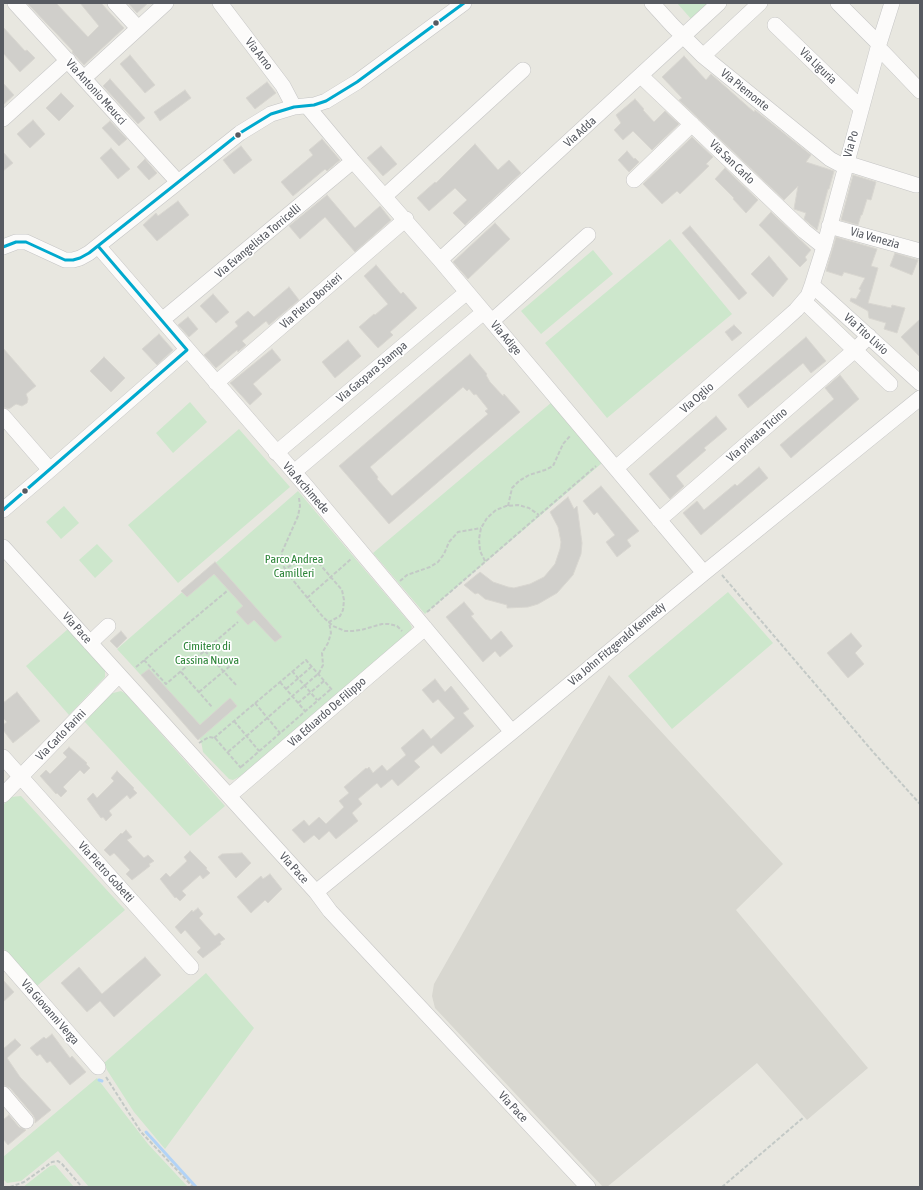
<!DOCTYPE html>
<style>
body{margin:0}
#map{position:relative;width:923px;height:1190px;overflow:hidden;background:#e8e7e0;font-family:"Asap Condensed",sans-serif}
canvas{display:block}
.frame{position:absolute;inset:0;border:4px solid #575a61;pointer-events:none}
</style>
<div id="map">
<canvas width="923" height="1190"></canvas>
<div class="frame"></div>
</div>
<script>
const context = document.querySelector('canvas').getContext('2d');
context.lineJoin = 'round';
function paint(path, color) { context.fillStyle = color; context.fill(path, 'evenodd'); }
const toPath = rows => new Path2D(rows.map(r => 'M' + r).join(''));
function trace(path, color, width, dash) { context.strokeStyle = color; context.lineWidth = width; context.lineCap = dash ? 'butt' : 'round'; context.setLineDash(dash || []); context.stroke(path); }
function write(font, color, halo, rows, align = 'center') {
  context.font = font + ' "Asap Condensed",sans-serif'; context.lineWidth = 3.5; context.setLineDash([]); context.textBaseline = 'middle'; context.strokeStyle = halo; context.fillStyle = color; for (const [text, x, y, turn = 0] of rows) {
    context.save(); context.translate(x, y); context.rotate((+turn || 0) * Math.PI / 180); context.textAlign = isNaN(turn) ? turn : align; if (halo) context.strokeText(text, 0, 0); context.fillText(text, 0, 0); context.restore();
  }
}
paint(toPath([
 [609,675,783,864,736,910,868,1068,807,1120,757,1063,607,1187,603,1187,435,1008,432,996,434,984]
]), '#d8d7d0');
paint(toPath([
 [677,3,711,3,692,20],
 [670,239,732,314,607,418,545,343],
 [593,250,613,274,541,334,521,311],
 [190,402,207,422,173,453,156,433],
 [552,402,602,463,425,614,373,553],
 [239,429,290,487,178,583,128,525],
 [298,491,409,622,412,627,410,632,243,775,233,780,229,779,203,752,201,741,117,649],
 [64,506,79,523,61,539,46,522],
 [97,544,113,561,95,578,79,560],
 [728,592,773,643,672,729,628,676],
 [68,629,105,670,105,677,69,715,26,666],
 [121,691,126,694,225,806,190,836,84,721,109,694],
 [21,796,125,910,37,986,3,948,3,805,11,797],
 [206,973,254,1028,165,1149,134,1112,107,1070,104,1063],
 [97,1078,148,1144,188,1187,89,1187,58,1151,21,1181,7,1183,3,1179,3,1157],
 [55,1165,74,1187,23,1187,50,1166]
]), '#cde7cc');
trace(toPath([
 [99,1080,102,1081],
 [146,1132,196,1187]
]), '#b2d3f6', 3);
const building = toPath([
 [27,3,56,3,88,37,99,26,80,3,101,3,124,28,84,65,72,52,73,51,27,3],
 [128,3,148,3,137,13,128,3],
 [3,27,25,51,27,50,35,58,20,72,3,53,3,27],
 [130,55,155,85,145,93,120,64,130,55],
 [684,56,706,80,711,74,754,112,755,110,811,155,806,162,834,171,829,189,828,189,817,230,804,219,806,213,794,209,798,186,784,200,679,100,682,98,662,77,684,56],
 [110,79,145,118,138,124,103,86,110,79],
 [267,82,276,93,255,109,246,98,267,82],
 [3,83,14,95,3,105,3,83],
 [185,90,191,98,160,121,154,112,185,90],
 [61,93,74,106,59,121,46,108,61,93],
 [635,99,644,109,643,110,654,122,665,111,679,124,652,150,633,131,623,140,614,130,621,123,616,115,635,99],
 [33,120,45,134,30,148,17,134,33,120],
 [110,121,127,139,119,146,102,128,110,121],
 [692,137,713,157,706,164,709,166,680,194,677,191,662,204,643,184,692,137],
 [322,139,340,160,327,171,325,169,293,196,281,182,313,155,309,150,322,139],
 [475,144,498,170,509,160,521,173,465,225,453,213,467,200,455,188,429,211,417,198,435,182,436,183,475,144],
 [241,146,252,160,234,174,223,160,241,146],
 [381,146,397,164,383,176,367,158,381,146],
 [111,148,130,169,118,179,100,158,111,148],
 [627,151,634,159,635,158,639,162,629,172,618,160,627,151],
 [3,152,13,163,3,171,3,152],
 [145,159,157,173,149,180,137,167,145,159],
 [725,168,758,200,746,213,733,199,734,198,715,179,725,168],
 [853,175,876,182,871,200,867,199,862,215,861,215,858,225,841,220,853,175],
 [327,195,355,228,380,206,391,220,355,252,325,217,300,239,289,226,327,195],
 [178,201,189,215,157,241,143,225,156,213,158,216,178,201],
 [771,212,811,250,805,257,807,260,800,267,759,225,771,212],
 [495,223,510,239,468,279,453,262,495,223],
 [690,226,747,293,739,300,682,233,690,226],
 [836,237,877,249,871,266,878,268,868,303,891,308,892,305,905,308,897,333,884,329,886,323,869,318,868,311,850,301,851,298,856,299,861,290,859,289,865,278,844,272,842,276,826,271,836,237],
 [895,253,918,260,912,275,890,266,895,253],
 [769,256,788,279,773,297,751,274,769,256],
 [376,265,401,294,403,292,417,308,390,332,393,335,378,348,359,327,374,314,375,315,388,304,364,276,376,265],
 [289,287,299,300,269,325,266,321,242,341,246,345,238,352,237,350,216,368,204,355,238,326,235,322,248,311,254,317,289,287],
 [213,294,229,312,216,323,200,306,213,294],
 [188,317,198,329,189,337,178,325,188,317],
 [920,319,920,357,901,337,920,319],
 [734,325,742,333,732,341,725,332,734,325],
 [159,334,173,350,157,365,142,349,159,334],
 [806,337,826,361,811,373,803,363,748,408,738,395,806,337],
 [348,340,361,356,335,378,322,362,348,340],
 [3,348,36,386,26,394,28,399,27,403,22,406,16,404,9,409,3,407,3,348],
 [272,349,281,360,253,384,262,394,250,405,230,383,272,349],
 [470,354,487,374,486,375,490,382,503,396,504,394,520,412,389,524,339,466,470,354],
 [463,387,467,391,469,389,474,395,476,394,488,409,485,411,488,414,392,496,377,479,378,477,370,467,463,387],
 [104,357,125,378,111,392,90,371,104,357],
 [840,375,859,399,791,458,780,445,834,399,825,388,840,375],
 [716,416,727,429,704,448,706,450,676,476,684,486,670,499,649,474,716,416],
 [759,467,768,478,701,535,683,513,697,501,704,510,735,484,737,486,759,467],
 [601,486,639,531,627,540,631,546,617,557,606,542,615,535,597,512,594,515,583,501,601,486],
 [568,497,574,509,577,506,582,543,581,554,573,575,557,593,538,604,528,607,507,608,507,605,485,599,478,593,475,594,464,585,480,572,493,582,508,587,514,588,530,584,544,577,555,564,560,549,561,542,558,527,550,512,568,497],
 [215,562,282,637,275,642,254,620,248,625,236,612,243,606,214,574,187,597,181,591,215,562],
 [464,602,474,614,471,616,491,640,501,631,513,646,500,657,495,651,483,662,446,617,464,602],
 [121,631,127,638,117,648,110,641,121,631],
 [851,633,862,646,855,653,864,664,848,678,827,653,851,633],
 [149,669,200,725,230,698,237,706,198,740,141,675,149,669],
 [435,679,445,692,451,686,469,709,463,713,474,726,441,754,433,745,414,761,420,767,398,786,392,779,381,788,377,783,358,799,362,804,352,813,358,821,336,839,329,831,319,840,314,835,304,843,292,830,304,820,309,826,319,817,326,824,344,807,339,801,349,793,344,787,366,768,367,769,369,767,373,773,382,765,387,771,406,755,401,748,423,729,431,739,455,718,438,699,433,703,422,690,435,679],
 [17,692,40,721,13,743,3,730,3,725,7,722,3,718,3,703,17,692],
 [69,747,87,763,86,764,90,768,84,774,80,770,63,787,67,791,61,797,57,793,56,794,40,776,46,770,50,774,67,757,63,753,69,747],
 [117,771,134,788,133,789,137,793,130,799,127,795,109,811,112,815,106,821,103,817,101,818,87,799,93,793,97,798,114,781,111,778,117,771],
 [126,830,132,837,127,840,144,858,148,855,154,861,149,864,150,866,132,880,126,874,130,870,114,853,110,856,104,850,121,833,122,834,126,830],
 [190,851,207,868,206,869,210,873,203,879,200,875,182,891,186,895,180,901,176,897,175,898,160,879,166,873,170,877,187,861,184,857,190,851],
 [242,853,251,863,236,878,218,857,222,854,242,853],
 [270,874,282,889,268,903,265,900,251,913,237,897,261,876,263,879,270,874],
 [198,908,203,914,199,918,215,936,219,933,225,939,220,942,221,944,203,958,197,952,201,948,185,930,181,934,175,927,192,910,193,912,198,908],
 [145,957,161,975,114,1017,100,1001,87,1012,61,983,79,967,102,994,145,957],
 [3,980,14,992,3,1002,3,980],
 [52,1034,70,1058,72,1056,86,1072,70,1085,50,1061,47,1063,40,1054,37,1056,30,1048,44,1037,46,1039,52,1034],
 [15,1039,21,1045,7,1058,20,1077,51,1110,35,1123,35,1119,33,1115,10,1088,3,1085,3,1049,15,1039],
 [9,1115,19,1127,26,1130,8,1145,3,1139,3,1120,9,1115]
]);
paint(building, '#d0cfcb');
trace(building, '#d8d6d0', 1);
const minor = toPath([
 [15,3,178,182],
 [115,3,138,28],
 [220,3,283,86,294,107],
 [652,3,672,25,703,56,830,159,845,167],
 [838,3,879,44],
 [775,25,861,108],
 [878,47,920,91],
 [703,56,760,3],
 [641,76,804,231,824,247],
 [84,78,166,3],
 [307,106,353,161,440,260,704,573],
 [3,119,68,60],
 [846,163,916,185],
 [634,180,692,124],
 [385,196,523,70],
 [829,226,920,251],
 [98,246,306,486,512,732],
 [3,247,16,242,26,242,65,260,73,260,80,258,89,253,240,133,271,114,294,107,314,105,326,101,357,82,464,3],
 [440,260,719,3],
 [812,285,920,383],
 [810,307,890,384],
 [162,320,353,161],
 [492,321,588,235],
 [216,383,406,219],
 [3,416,50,470],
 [276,453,467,292],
 [300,467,479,316],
 [616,468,777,327,796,310,808,296,812,285,824,247,879,44,892,3],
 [3,510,50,470,187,350],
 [659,520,855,350,869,336],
 [3,547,316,892,330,911,588,1187],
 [90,643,108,626],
 [3,757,191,967],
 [3,795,119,675],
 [229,796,425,628],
 [316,892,512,732,704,573,920,398],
 [3,958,98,1067],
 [3,1094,26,1121]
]);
trace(minor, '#c5c5c5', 16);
trace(toPath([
 [299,498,300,506,298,516,282,552,282,559,284,567,288,574,323,617,333,626,345,631,353,631,361,630,382,624,389,624,397,626,402,631],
 [508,506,512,488,519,481,529,475,545,470,553,466,563,444,571,435],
 [485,561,480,551,479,539,481,528,487,518,496,510,506,506,518,505,529,508,539,515],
 [722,575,874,753,920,804],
 [400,581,407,575,430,567,438,562,444,554,449,542,458,532,481,528],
 [307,598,351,559],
 [427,612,596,466],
 [205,651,237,686],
 [144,660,166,684,238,622],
 [136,667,227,591],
 [292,671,317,700],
 [181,672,212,707],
 [280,682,305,711],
 [286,689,311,667],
 [199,692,230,666],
 [255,703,280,733],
 [298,703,324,681],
 [234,721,259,751],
 [214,738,306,660,333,691],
 [199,743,209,737,215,738,241,768],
 [228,752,319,673,323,665,322,653,328,643,331,633,329,622,340,616,343,610,344,600,342,590,317,561,311,557,305,557,285,569],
 [241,767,331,689],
 [106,1077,141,1132,193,1187],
 [10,1187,24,1182,52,1162,58,1161,62,1164,82,1187],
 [722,1187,804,1117]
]), '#c3c9c6', 2, [4, 2]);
trace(minor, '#fcfbfa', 15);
trace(toPath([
 [3,247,16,242,26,242,65,260,73,260,80,258,89,253,240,133,271,114,294,107,314,105,326,101,357,82,464,3],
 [3,510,187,350,98,246]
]), '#00a9ce', 3);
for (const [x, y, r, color] of [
 [436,23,3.5,"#575a61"],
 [238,135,3.5,"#575a61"],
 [25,491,3.5,"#575a61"]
]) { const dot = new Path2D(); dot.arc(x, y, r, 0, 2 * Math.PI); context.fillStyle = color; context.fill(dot); trace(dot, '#fff', 1.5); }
write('12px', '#575a61', '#fff', [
 ["Via Arno",259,54,52],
 ["Via Liguria",818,66,44],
 ["Via Piemonte",745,90,39],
 ["Via Antonio Meucci",96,92,48],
 ["Via Adda",580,132,-42],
 ["Via Po",851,144,-74],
 ["Via San Carlo",732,162,44],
 ["Via Venezia",875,238,16],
 ["Via Evangelista Torricelli",258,241,-40],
 ["Via Pietro Borsieri",311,301,-41],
 ["Via Tito Livio",866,334,42],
 ["Via Adige",506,338,50],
 ["Via Gaspara Stampa",372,372,-40],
 ["Via Oglio",697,398,-41],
 ["Via privata Ticino",757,435,-41],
 ["Via Archimede",306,488,49],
 ["Via Pace",77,628,48],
 ["Via John Fitzgerald Kennedy",617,644,-40],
 ["Via Eduardo De Filippo",327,712,-41],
 ["Via Carlo Farini",61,735,-46],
 ["Via Pace",294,868,48],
 ["Via Pietro Gobetti",106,872,48],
 ["Via Giovanni Verga",50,1012,49],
 ["Via Pace",513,1107,47]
]);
write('12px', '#2c8438', '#fff', [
 ["Parco Andrea",294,559],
 ["Camilleri",294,573],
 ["Cimitero di",207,646],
 ["Cassina Nuova",207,660]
]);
</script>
